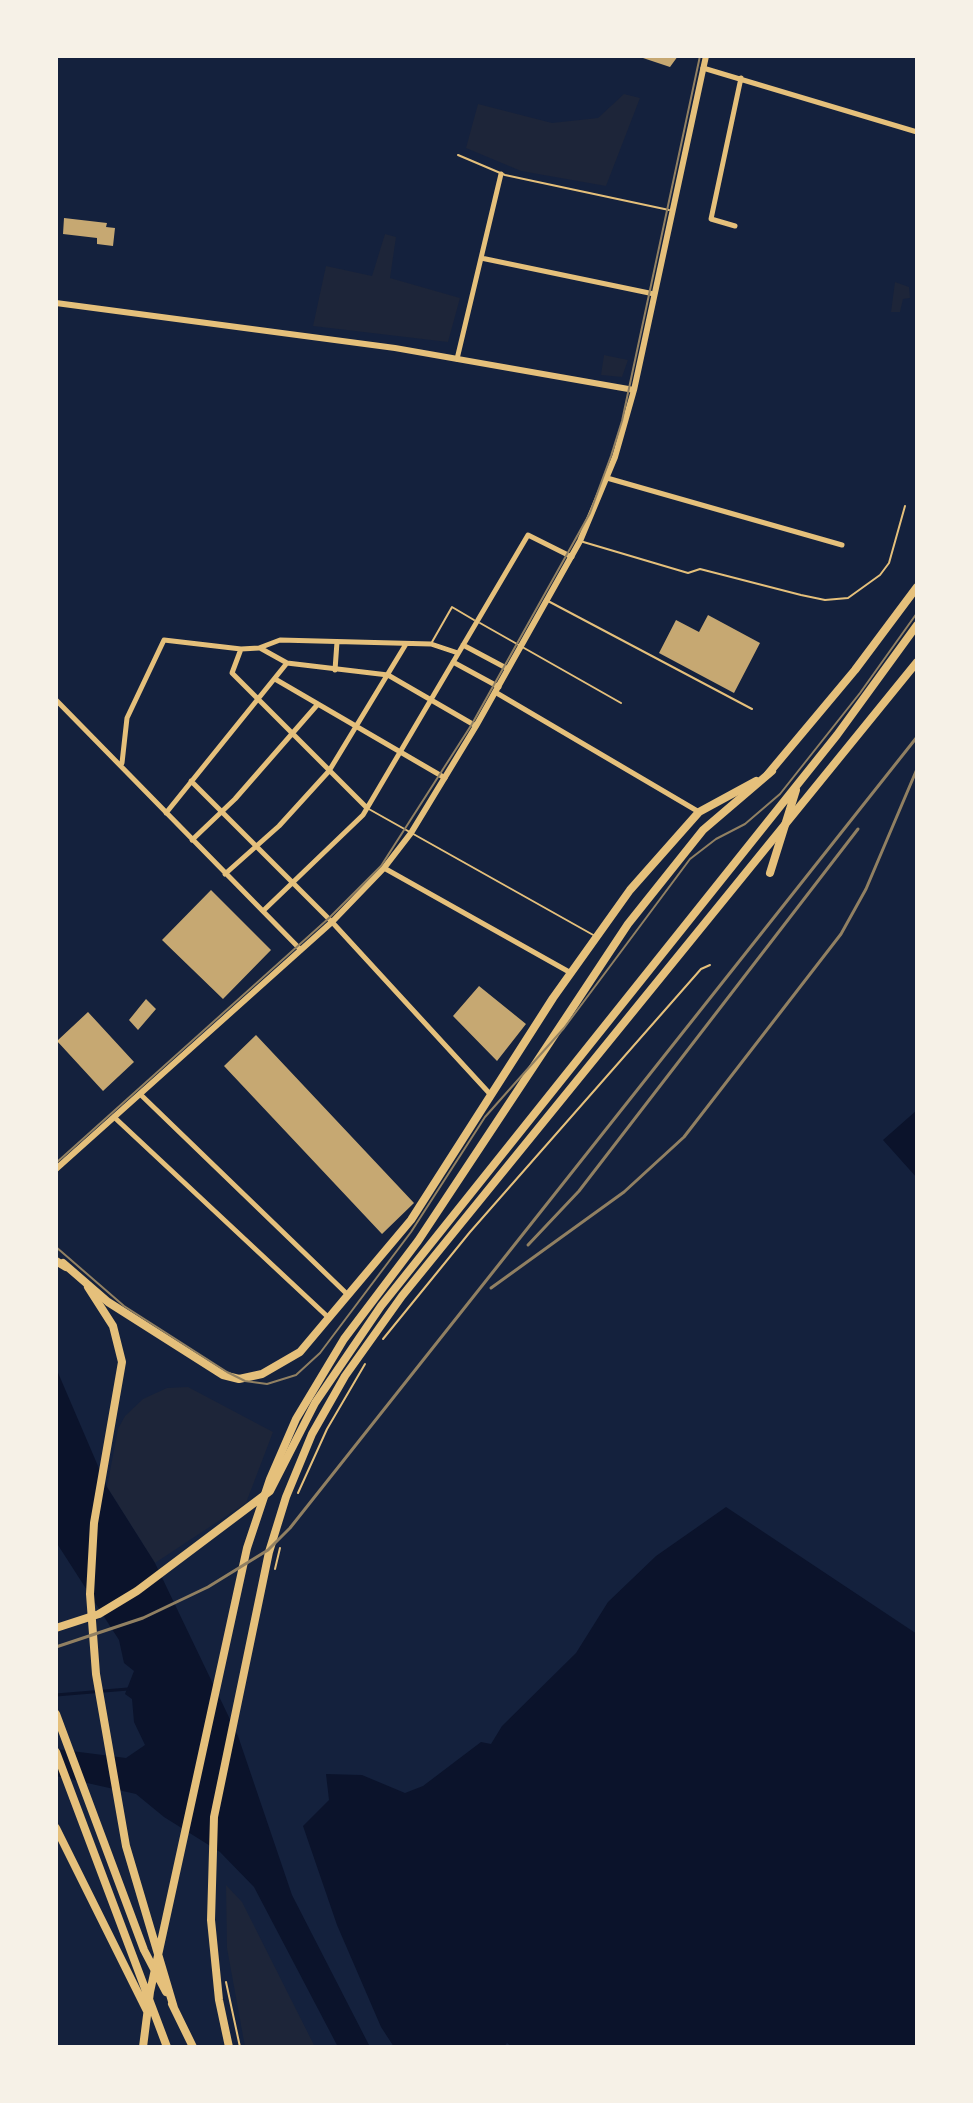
<!DOCTYPE html>
<style>
body{margin:0}
#map{position:relative;width:973px;height:2103px;overflow:hidden;background:#14213d;font-family:Rubik,sans-serif}
canvas{display:block}
.frame{position:absolute;inset:0;border:58px solid #f6f1e7;pointer-events:none}
</style>
<div id="map">
<canvas width="973" height="2103"></canvas>
<div class="frame"></div>
</div>
<script>
const context = document.querySelector('canvas').getContext('2d');
context.lineJoin = 'round';
function paint(path, color) { context.fillStyle = color; context.fill(path, 'evenodd'); }
const toPath = rows => new Path2D(rows.map(r => 'M' + r).join(''));
function trace(path, color, width, dash) { context.strokeStyle = color; context.lineWidth = width; context.lineCap = dash ? 'butt' : 'round'; context.setLineDash(dash || []); context.stroke(path); }
paint(toPath([
 [624,94,640,98,606,186,521,171,466,148,478,104,552,123,598,118],
 [385,234,396,237,390,278,460,298,448,342,313,326,326,266,372,276],
 [895,282,909,287,910,298,903,299,900,312,891,312],
 [604,355,628,360,622,377,601,375],
 [188,1387,273,1432,246,1503,155,1563,107,1487,118,1429,125,1416,143,1399,167,1388],
 [226,1885,242,1902,315,2047,245,2047,227,1948]
]), '#1d2539');
paint(toPath([
 [917,1110,917,1178,883,1140],
 [56,1368,107,1487,155,1563,238,1736,292,1895,370,2047,338,2047,254,1887,220,1852,164,1817,136,1794,56,1776,56,1749,126,1758,145,1745,134,1722,132,1699,125,1694,134,1671,124,1663,119,1640,56,1542],
 [726,1507,917,1634,917,2047,512,2047,507,2043,504,2047,394,2047,381,2027,337,1925,303,1826,329,1800,326,1774,362,1775,405,1793,423,1786,481,1742,491,1744,502,1726,576,1653,608,1602,656,1556]
]), '#0b132b');
trace(toPath([
 [56,1695,128,1689]
]), '#0b132b', 3);
paint(toPath([
 [637,56,678,56,670,67],
 [64,218,107,223,106,227,115,228,113,246,97,244,97,238,63,234],
 [708,615,760,643,734,693,659,653,676,620,699,632],
 [211,890,271,950,223,999,162,940],
 [479,986,526,1024,497,1061,453,1016],
 [146,999,156,1009,138,1030,129,1020],
 [88,1012,134,1062,103,1091,57,1041],
 [256,1035,414,1203,382,1234,224,1066]
]), '#c6a872');
trace(toPath([
 [383,1339,470,1232,701,969,710,965],
 [298,1493,327,1429,365,1364],
 [275,1569,280,1548],
 [226,1982,240,2047]
]), '#e5c07b', 2);
trace(toPath([
 [458,155,505,175,669,210],
 [580,541,688,573,700,569,801,595,825,600,848,598,880,575,889,563,905,506],
 [548,601,752,709],
 [480,623,621,703],
 [432,642,452,607,474,620],
 [367,808,595,936]
]), '#e5c07b', 2);
trace(toPath([
 [703,68,917,132],
 [735,226,711,219,741,78],
 [481,258,654,294],
 [457,359,501,174],
 [607,478,842,545],
 [463,645,508,669],
 [241,649,232,673,367,808],
 [453,662,499,687],
 [287,663,388,675,476,726],
 [335,670,337,642],
 [275,679,445,778],
 [495,692,699,812],
 [56,700,301,950],
 [122,763,127,718,164,640,241,649,259,648,280,640,431,644,458,653],
 [191,781,332,922,490,1094],
 [166,813,287,663,260,648],
 [192,840,235,799,318,704],
 [384,868,571,973],
 [225,874,279,826,329,771,406,644],
 [263,911,363,815,528,535,572,557],
 [140,1094,348,1295],
 [114,1117,329,1318]
]), '#e5c07b', 5);
trace(toPath([
 [56,303,395,348,634,390],
 [56,1169,332,922,384,868,411,833,476,726,580,541,615,457,634,390,706,56]
]), '#e5c07b', 6);
trace(toPath([
 [768,774,855,670,917,587],
 [770,873,796,790],
 [63,1263,108,1302,223,1375,239,1379,262,1374,300,1352,411,1220,553,998,630,890,699,812,756,781],
 [56,1628,99,1614,137,1591,270,1491,315,1403,381,1306,837,735,917,625]
]), '#e5c07b', 8);
trace(toPath([
 [56,1261,66,1267],
 [88,1287,113,1326,122,1362,94,1523,90,1594,96,1674,126,1846,174,2008],
 [56,1714,144,1950,166,1992],
 [56,1752,167,2047],
 [56,1828,147,2011],
 [172,2004,193,2047],
 [143,2047,150,1992,247,1548,270,1479,296,1419,344,1339,418,1241,628,924,703,830,772,771],
 [229,2047,219,2000,211,1920,214,1817,269,1552,286,1497,312,1434,345,1376,402,1296,917,662]
]), '#e5c07b', 8);
trace(toPath([
 [56,1163,329,918,381,866,472,724,590,513,611,456,622,421,700,56],
 [56,1247,124,1306,227,1372,245,1381,267,1384,296,1375,320,1353,411,1232,485,1117,564,1028,690,859,716,839,745,824,780,794,860,693,917,613]
]), '#918062', 2);
trace(toPath([
 [528,1245,579,1191,858,829],
 [491,1288,624,1192,684,1137,841,934,866,889,917,769],
 [56,1647,143,1618,208,1587,268,1550,290,1528,917,737]
]), '#918062', 3);
</script>
